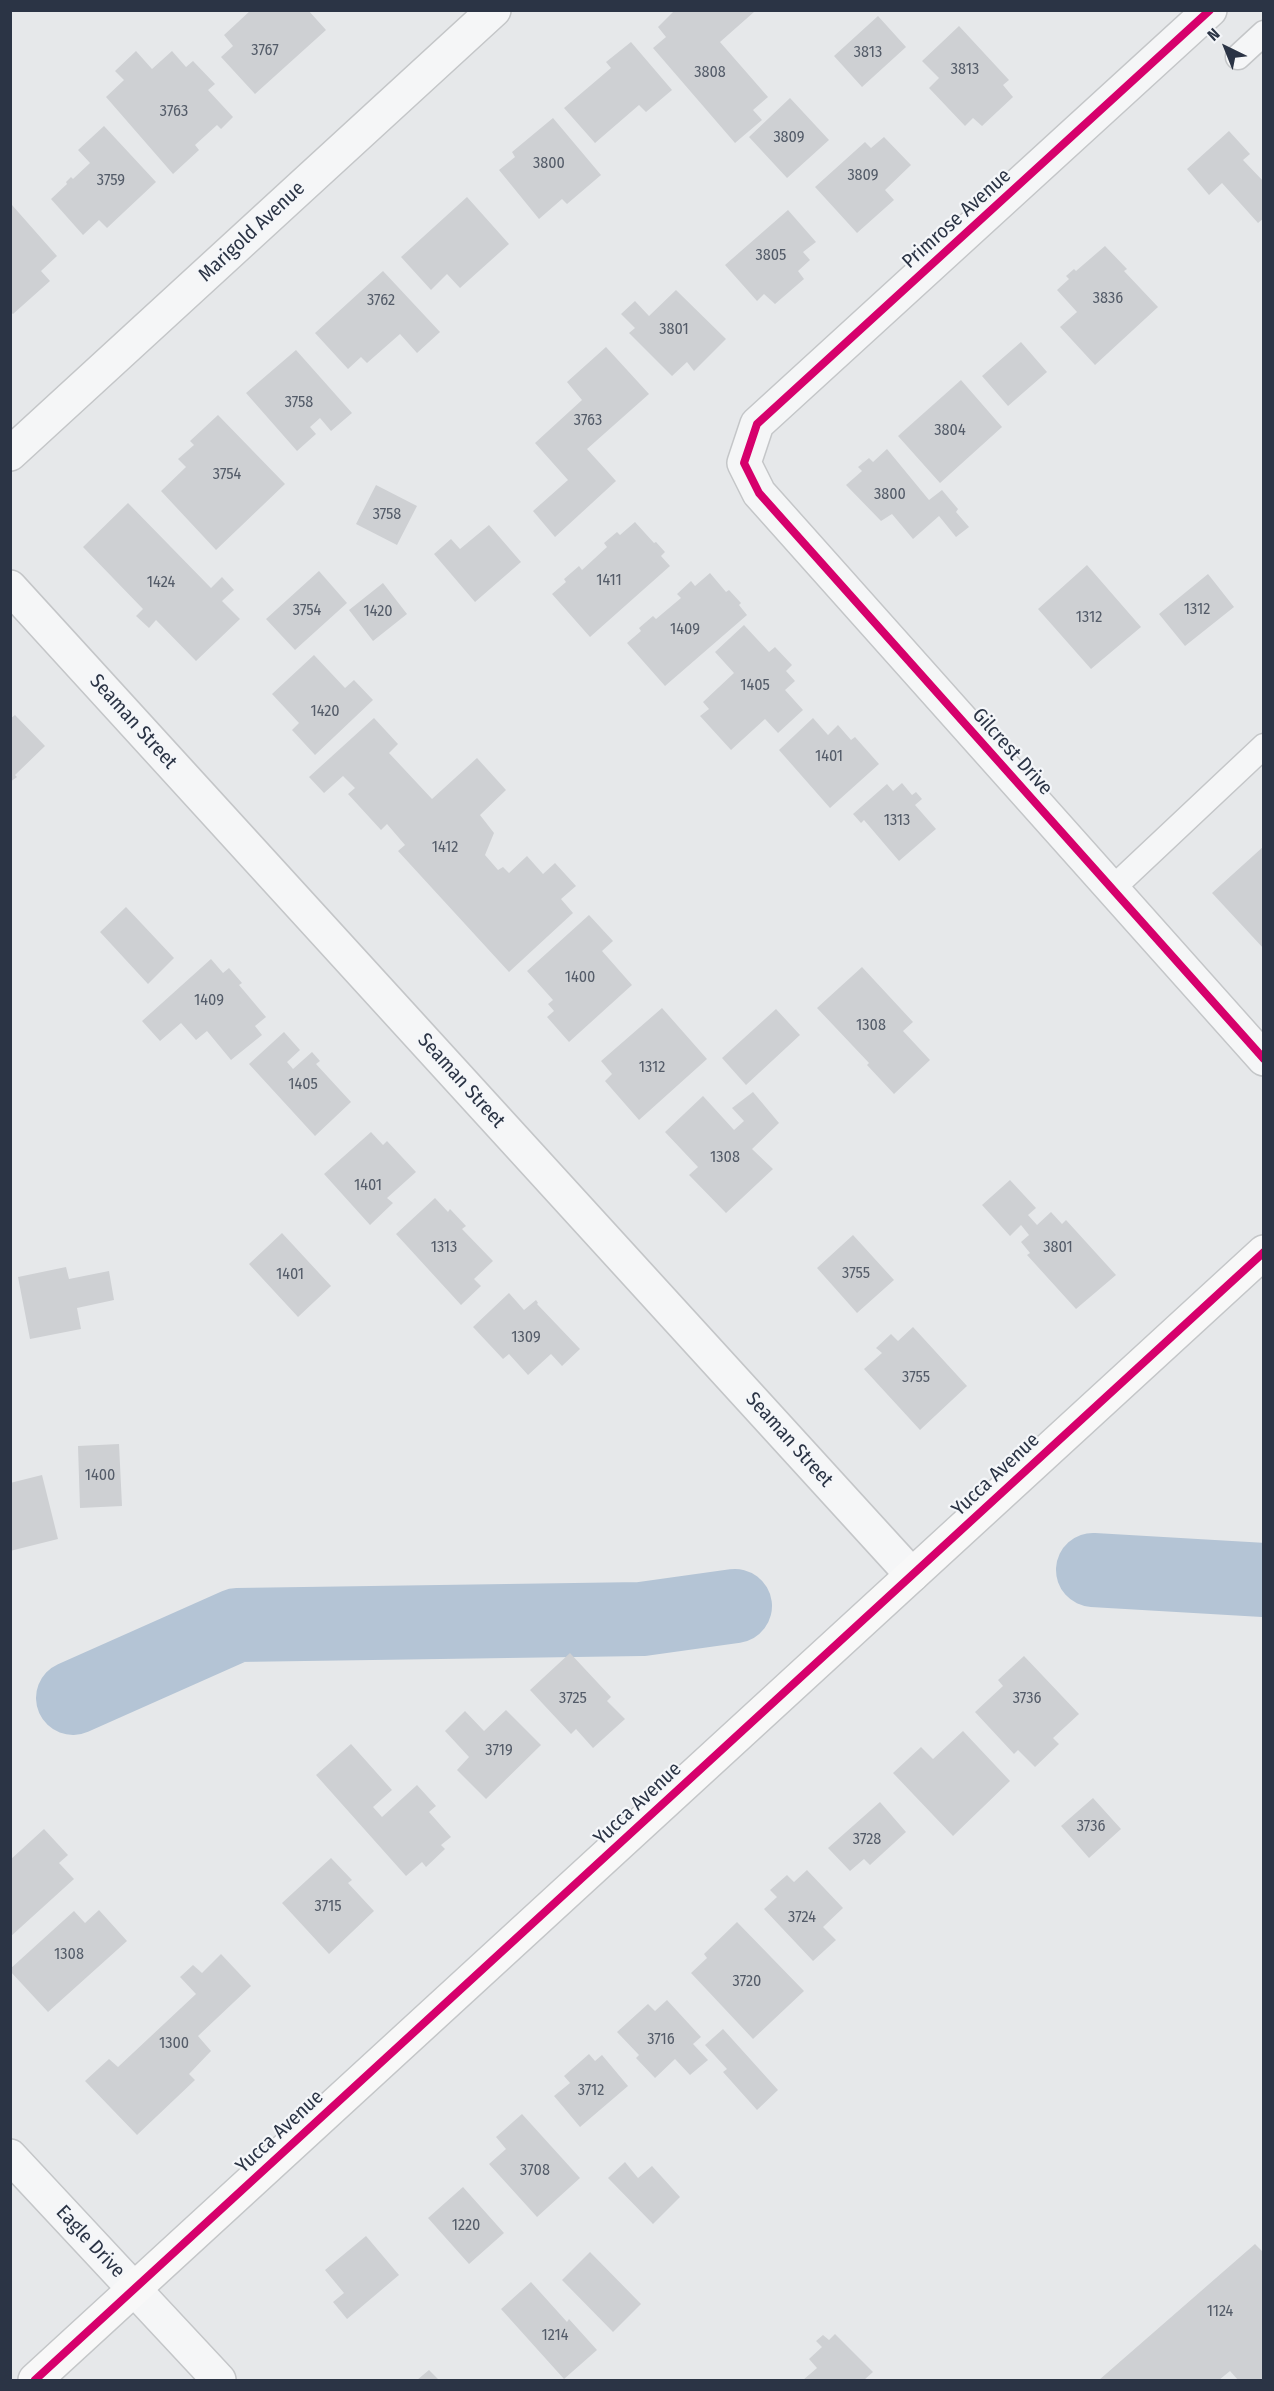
<!DOCTYPE html>
<style>
body{margin:0}
#map{position:relative;width:1274px;height:2391px;overflow:hidden;background:#e6e8ea;font-family:"Fira Sans Condensed",sans-serif}
canvas{display:block}
.frame{position:absolute;inset:0;border:12px solid #2b3445;pointer-events:none}
.north{position:absolute;left:1196px;top:18px;width:60px;height:60px;-webkit-text-stroke:4px #f4f6f9;paint-order:stroke;rotate:317deg;font-size:16px;font-weight:700;line-height:24px;text-align:center;color:#2b3445}
.north::after{content:'';display:block;margin:auto;width:21px;height:27px;background:#2b3445;clip-path:polygon(50% 0,100% 100%,50% 72%,0 100%)}
</style>
<div id="map">
<canvas width="1274" height="2391"></canvas>
<div class="frame"></div>
<div class="north">N</div>
</div>
<script>
const context = document.querySelector('canvas').getContext('2d');
context.lineJoin = 'round';
const toPath = rows => new Path2D(rows.map(r => 'M' + r).join(''));
function trace(path, color, width, dash) { context.strokeStyle = color; context.lineWidth = width; context.lineCap = dash ? 'butt' : 'round'; context.setLineDash(dash || []); context.stroke(path); }
function paint(path, color) { context.fillStyle = color; context.fill(path, 'evenodd'); }
function write(font, color, halo, rows, align = 'center') {
  context.font = font + ' "Fira Sans Condensed",sans-serif'; context.lineWidth = 4.5; context.setLineDash([]); context.textBaseline = 'middle'; context.strokeStyle = halo; context.fillStyle = color; for (const [text, x, y, turn = 0] of rows) {
    context.save(); context.translate(x, y); context.rotate((+turn || 0) * Math.PI / 180); context.textAlign = isNaN(turn) ? turn : align; if (halo) context.strokeText(text, 0, 0); context.fillText(text, 0, 0); context.restore();
  }
}
trace(toPath([
 [1093,1570,1264,1580],
 [73,1698,237,1625,642,1619,735,1606]
]), '#b4c4d5', 74);
paint(toPath([
 [251,10,308,10,326,30,255,94,221,57,233,46,224,35],
 [675,10,754,12,720,42,768,97,753,110,762,120,735,143,653,48,666,37,658,27],
 [878,16,906,47,862,87,834,56],
 [959,26,1009,80,1003,85,1013,97,982,126,973,118,965,126,929,88,939,78,922,61],
 [631,42,672,90,646,112,639,105,595,143,564,108,611,68,606,62],
 [136,51,152,69,172,51,186,67,193,61,215,84,208,90,233,117,221,129,217,125,195,145,199,150,173,174,106,97,124,80,115,71],
 [790,98,829,140,787,178,749,137],
 [553,118,601,175,567,204,562,199,539,219,499,170,515,157,512,152],
 [104,126,156,182,107,228,99,220,83,235,51,199,67,184,66,182,71,177,73,179,90,163,78,150],
 [1229,131,1250,154,1243,160,1264,182,1264,218,1258,223,1222,183,1209,195,1187,169],
 [884,137,911,165,885,190,894,200,857,233,815,187,865,142,871,148],
 [467,197,509,244,460,288,447,274,431,290,401,257],
 [12,205,57,256,41,271,50,281,13,314,10,312],
 [788,210,816,242,803,252,810,260,798,271,804,279,775,304,764,294,757,301,725,265],
 [1105,246,1127,269,1124,271,1158,307,1095,365,1060,327,1077,312,1057,290,1069,279,1066,276,1074,269,1076,271],
 [383,271,440,332,417,353,400,334,367,363,361,357,348,369,315,333],
 [676,290,726,339,694,371,687,362,672,376,629,333,635,328,621,314,635,301,649,316],
 [1021,342,1047,372,1008,406,982,376],
 [606,347,649,394,587,449,616,481,555,537,533,511,568,480,535,443,582,400,567,382],
 [296,350,352,413,331,431,320,418,310,427,316,434,297,451,246,393],
 [961,380,1002,427,940,483,898,436],
 [218,415,285,484,216,550,161,491,186,467,178,459,194,445,190,441],
 [887,449,929,500,942,490,958,509,956,512,969,527,956,537,939,516,913,539,892,514,881,521,846,485,862,471,858,467,869,458,873,462],
 [376,485,417,506,397,545,356,524],
 [128,503,211,588,222,577,234,590,222,601,240,619,196,661,156,620,149,628,136,616,143,609,83,547],
 [635,522,654,543,656,542,665,552,661,556,670,566,590,637,552,594,566,582,564,579,579,566,582,570,607,547,604,543,617,532,620,535],
 [489,525,521,562,475,602,434,554,451,539,460,549],
 [1087,565,1141,627,1091,669,1038,609],
 [319,571,347,603,295,650,266,619],
 [710,573,726,592,729,590,741,603,739,605,747,615,665,686,627,643,641,631,639,628,653,616,656,619,681,598,677,594,691,581,695,586],
 [1208,574,1234,607,1185,646,1159,614],
 [383,583,407,614,373,641,349,610],
 [744,625,769,652,775,647,792,665,786,671,795,681,785,690,803,710,778,733,765,719,731,750,700,716,709,709,703,702,734,673,715,652],
 [314,655,345,688,354,680,373,700,315,755,292,730,299,723,272,694],
 [15,715,45,746,15,775,17,777,10,782,10,719],
 [374,718,398,744,389,753,432,799,477,758,506,790,480,815,494,833,485,855,498,870,503,867,509,873,527,856,543,874,555,863,576,886,561,899,573,913,509,972,398,851,405,845,387,824,381,830,348,794,355,788,343,776,324,793,309,777],
 [813,718,828,735,838,725,851,740,855,737,879,764,830,808,779,750],
 [902,783,912,795,916,792,922,799,915,805,936,829,899,861,864,820,861,823,853,814,887,784,893,791],
 [1264,846,1264,949,1212,893],
 [126,907,174,958,148,984,100,932],
 [589,915,613,941,602,951,632,985,569,1042,547,1017,554,1011,548,1004,553,1000,527,971],
 [211,959,223,973,229,968,242,983,239,985,266,1017,255,1026,262,1035,231,1060,207,1031,196,1040,181,1023,160,1041,142,1021],
 [862,967,913,1022,903,1031,930,1060,894,1094,867,1065,869,1063,817,1008],
 [662,1008,707,1059,639,1120,605,1081,612,1074,601,1061],
 [776,1009,800,1035,746,1085,722,1058],
 [284,1032,300,1050,287,1062,293,1069,312,1052,320,1061,316,1064,351,1102,315,1136,249,1064],
 [753,1092,779,1123,752,1149,773,1169,726,1213,689,1175,698,1167,665,1132,703,1096,734,1130,744,1121,732,1108],
 [371,1132,383,1145,387,1141,416,1172,387,1198,393,1203,370,1225,324,1174],
 [1010,1180,1036,1208,1028,1215,1037,1225,1051,1212,1062,1224,1066,1220,1116,1275,1076,1309,1027,1255,1030,1253,1021,1242,1029,1235,1021,1225,1010,1236,982,1205],
 [435,1198,448,1212,450,1209,466,1226,462,1229,493,1261,474,1279,481,1286,461,1305,396,1234],
 [282,1233,331,1286,298,1317,249,1264],
 [853,1235,894,1280,857,1313,817,1268],
 [66,1267,69,1279,109,1271,114,1300,77,1308,81,1329,30,1339,18,1277],
 [509,1293,524,1310,536,1300,538,1303,537,1304,580,1349,562,1366,551,1354,528,1375,509,1354,503,1359,473,1327],
 [913,1327,967,1386,920,1430,864,1369,882,1353,876,1348,891,1334,898,1341],
 [119,1444,122,1506,80,1508,78,1446],
 [42,1475,58,1539,10,1551,10,1483],
 [570,1653,611,1697,607,1701,625,1719,593,1748,576,1729,571,1734,530,1690],
 [1024,1656,1079,1714,1053,1738,1059,1744,1035,1767,1018,1750,1014,1754,975,1712,1003,1686,998,1680],
 [506,1710,541,1745,486,1799,457,1770,469,1757,445,1731,465,1711,484,1731],
 [963,1731,1010,1781,953,1836,893,1773,921,1747,933,1759],
 [351,1744,392,1790,373,1807,382,1817,417,1785,436,1806,429,1812,451,1837,441,1845,445,1849,426,1867,422,1862,406,1876,316,1775],
 [1093,1798,1121,1829,1089,1858,1061,1826],
 [880,1802,906,1832,870,1865,864,1859,850,1871,828,1848],
 [44,1829,68,1855,59,1863,74,1879,10,1937,10,1860],
 [331,1858,352,1880,348,1883,374,1911,329,1954,282,1903],
 [807,1870,843,1908,823,1927,836,1940,813,1961,764,1909,777,1897,770,1890,787,1875,794,1882],
 [99,1910,127,1941,48,2012,10,1971,10,1969,74,1911,85,1923],
 [737,1922,804,1991,753,2039,691,1973,707,1958,704,1954],
 [221,1954,251,1986,198,2036,211,2051,189,2074,195,2080,137,2135,85,2081,109,2059,118,2067,196,1994,180,1977,193,1965,202,1973],
 [667,2000,701,2037,693,2044,708,2060,690,2075,675,2059,655,2078,636,2058,639,2055,617,2032,648,2004,655,2011],
 [723,2029,778,2090,757,2110,723,2072,727,2069,705,2045],
 [589,2054,595,2061,602,2055,628,2086,580,2127,554,2096,570,2083,564,2076],
 [522,2114,580,2178,537,2217,489,2164,506,2149,496,2137],
 [625,2162,638,2178,652,2166,680,2197,653,2224,608,2178],
 [463,2187,504,2233,469,2264,428,2218],
 [366,2236,399,2275,347,2319,333,2302,344,2293,325,2270],
 [1255,2244,1264,2253,1264,2380,1238,2380,1230,2371,1219,2380,1099,2380],
 [590,2252,641,2304,613,2332,562,2280],
 [531,2282,567,2322,569,2319,597,2350,564,2379,501,2309],
 [835,2334,873,2372,864,2380,803,2380,817,2368,809,2359,822,2347,816,2341,823,2335,829,2340],
 [429,2370,439,2380,417,2380]
]), '#ced0d3');
const lane = toPath([
 [1238,57,1264,33],
 [1112,889,1264,746]
]);
const street = toPath([
 [1210,10,757,424,744,463,759,493,1264,1059],
 [10,454,494,10],
 [10,587,912,1575],
 [10,2156,219,2380]
]);
const secondary = toPath([
 [35,2380,1264,1252]
]);
trace(lane, '#c4c6c8', 27);
trace(street, '#c4c6c8', 36);
trace(secondary, '#c4c6c8', 36);
trace(lane, '#f5f6f7', 24);
trace(street, '#f5f6f7', 33);
trace(secondary, '#f8f8f8', 33);
trace(toPath([
 [1210,10,757,424,744,463,759,493,1264,1059],
 [35,2380,1264,1252]
]), '#d6006c', 8);
write('16px', '#545c69', null, [
 ["3767",265,51],
 ["3813",868,53],
 ["3813",965,70],
 ["3808",710,73],
 ["3763",174,112],
 ["3809",789,138],
 ["3800",549,164],
 ["3809",863,176],
 ["3759",111,181],
 ["3805",771,256],
 ["3836",1108,299],
 ["3762",381,301],
 ["3801",674,330],
 ["3758",299,403],
 ["3763",588,421],
 ["3804",950,431],
 ["3754",227,475],
 ["3800",890,495],
 ["3758",387,515],
 ["1411",609,581],
 ["1424",161,583],
 ["1312",1197,610],
 ["3754",307,611],
 ["1420",378,612],
 ["1312",1089,618],
 ["1409",685,630],
 ["1405",755,686],
 ["1420",325,712],
 ["1401",829,757],
 ["1313",897,821],
 ["1412",445,848],
 ["1400",580,978],
 ["1409",209,1001],
 ["1308",871,1026],
 ["1312",652,1068],
 ["1405",303,1085],
 ["1308",725,1158],
 ["1401",368,1186],
 ["1313",444,1248],
 ["3801",1058,1248],
 ["3755",856,1274],
 ["1401",290,1275],
 ["1309",526,1338],
 ["3755",916,1378],
 ["1400",100,1476],
 ["3725",573,1699],
 ["3736",1027,1699],
 ["3719",499,1751],
 ["3736",1091,1827],
 ["3728",867,1840],
 ["3715",328,1907],
 ["3724",802,1918],
 ["1308",69,1955],
 ["3720",747,1982],
 ["3716",661,2040],
 ["1300",174,2044],
 ["3712",591,2091],
 ["3708",535,2171],
 ["1220",466,2226],
 ["1124",1220,2312],
 ["1214",555,2336]
]);
write('20px', '#2b3445', '#f4f6f9', [
 ["Primrose Avenue",957,219,-42],
 ["Marigold Avenue",252,232,-43],
 ["Seaman Street",133,722,48],
 ["Gilcrest Drive",1012,752,48],
 ["Seaman Street",461,1081,48],
 ["Seaman Street",789,1440,48],
 ["Yucca Avenue",996,1475,-43],
 ["Yucca Avenue",638,1804,-43],
 ["Yucca Avenue",280,2132,-43],
 ["Eagle Drive",90,2242,47]
]);
</script>
